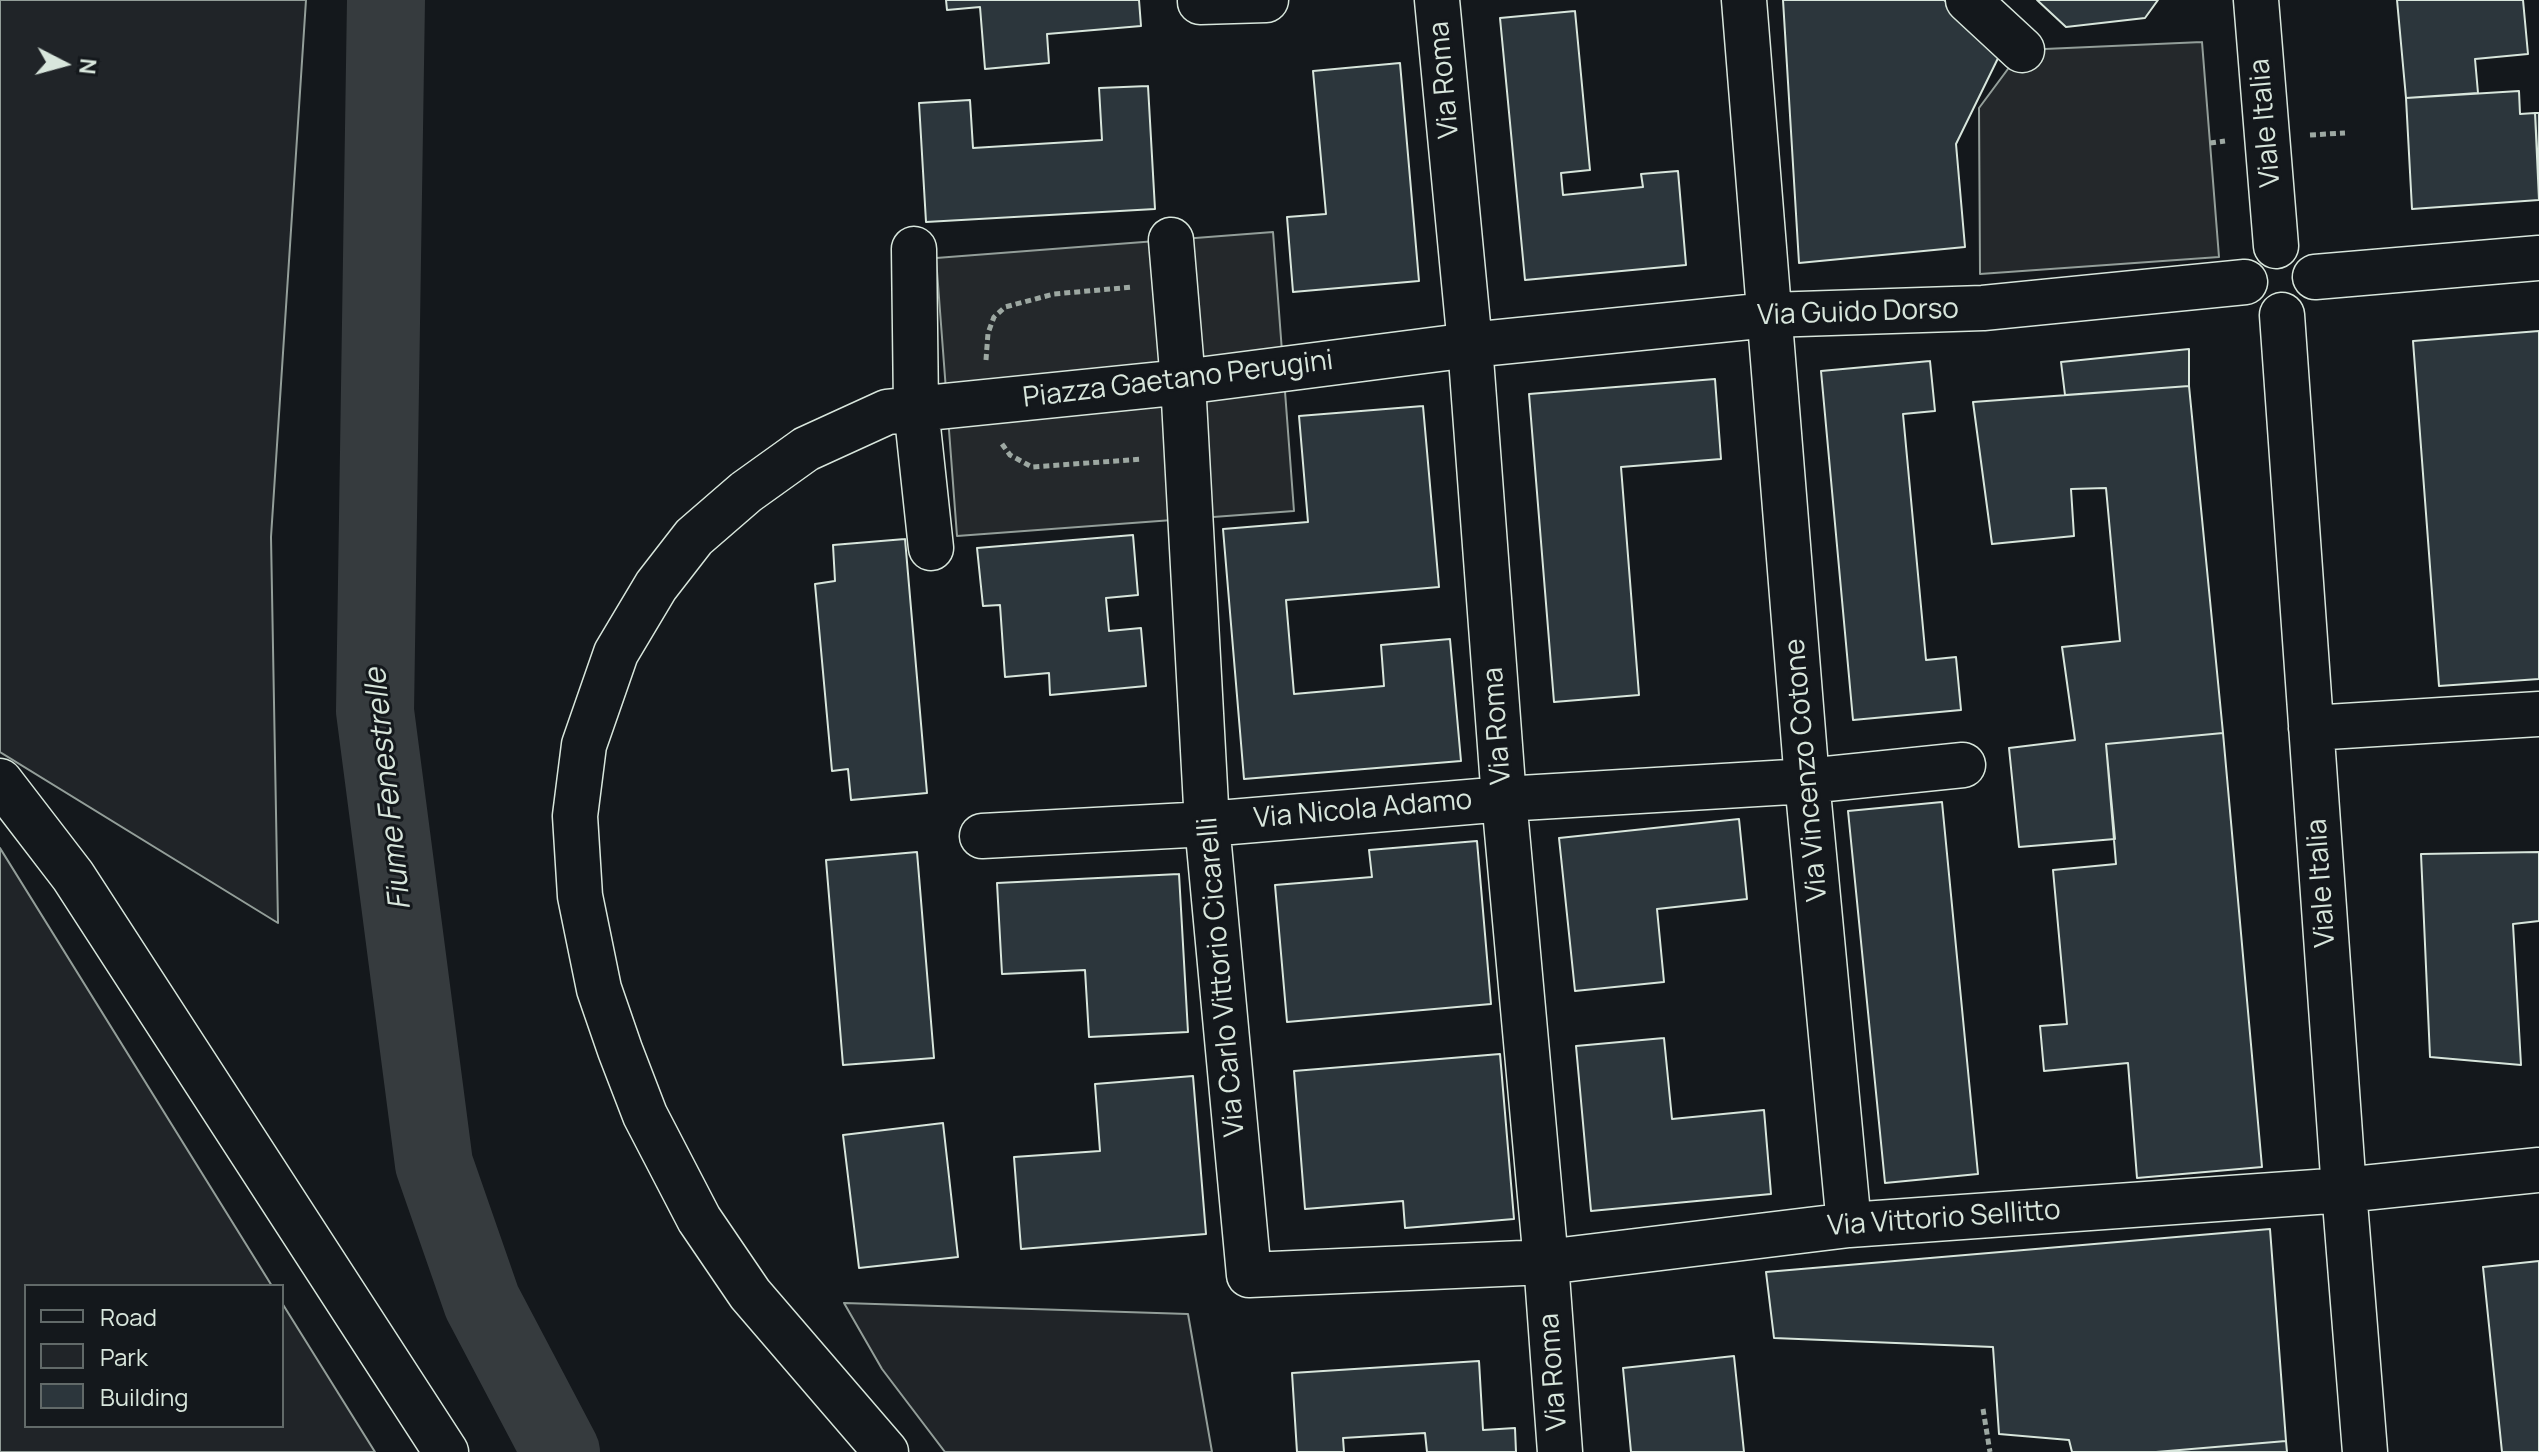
<!DOCTYPE html>
<style>
body{margin:0}
#map{position:relative;width:2539px;height:1452px;overflow:hidden;background:#14181c;font-family:Manrope,sans-serif}
canvas{display:block}
.legend{position:absolute;left:24px;top:1284px;width:260px;height:144px;box-sizing:border-box;background:#14181c;border:2px solid #626a69;margin:0;padding:10px 14px;list-style:none;font-size:24px;color:#d8e6dc}
.legend li{display:flex;align-items:center;gap:16px;height:40px}
.legend b{width:40px;border:2px solid #626a69}
.north{position:absolute;left:24px;top:24px;width:80px;height:80px;-webkit-text-stroke:6px #14181c;paint-order:stroke;rotate:96deg;font-size:22px;font-weight:700;line-height:32px;text-align:center;color:#d8e6dc}
.north::after{content:'';display:block;margin:auto;width:28px;height:36px;background:#d8e6dc;clip-path:polygon(50% 0,100% 100%,50% 72%,0 100%)}
</style>
<div id="map">
<canvas width="2539" height="1452"></canvas>
<ul class="legend">
<li><b style="height:10px;background:#14181c"></b>Road</li>
<li><b style="height:22px;background:#202428"></b>Park</li>
<li><b style="height:22px;background:#2c363c"></b>Building</li>
</ul>
<div class="north">N</div>
</div>
<script>
const context = document.querySelector('canvas').getContext('2d');
context.lineJoin = 'round';
function paint(path, color) { context.fillStyle = color; context.fill(path, 'evenodd'); }
const toPath = rows => new Path2D(rows.map(r => 'M' + r).join(''));
function trace(path, color, width, dash) { context.strokeStyle = color; context.lineWidth = width; context.lineCap = dash ? 'butt' : 'round'; context.setLineDash(dash || []); context.stroke(path); }
function write(font, color, halo, rows, align = 'center') {
  context.font = font + ' Manrope,sans-serif'; context.lineWidth = 6; context.setLineDash([]); context.textBaseline = 'middle'; context.strokeStyle = halo; context.fillStyle = color; for (const [text, x, y, turn = 0] of rows) {
    context.save(); context.translate(x, y); context.rotate((+turn || 0) * Math.PI / 180); context.textAlign = isNaN(turn) ? turn : align; if (halo) context.strokeText(text, 0, 0); context.fillText(text, 0, 0); context.restore();
  }
}
const green = toPath([
 [0,0,306,0,271,537,278,923,0,752,0,0],
 [0,848,272,1286,26,1286,26,1426,282,1426,282,1303,375,1452,0,1452,0,848],
 [844,1303,1188,1314,1212,1452,945,1452,882,1369,844,1303]
]);
paint(green, '#202428');
trace(green, '#939e99', 2);
const parking = toPath([
 [2202,42,2219,257,1980,274,1979,108,2022,50,2202,42],
 [1273,232,1294,511,957,536,936,258,1273,232]
]);
paint(parking, '#24282b');
trace(parking, '#939e99', 2);
trace(toPath([
 [386,0,375,711,434,1164,482,1302,561,1452]
]), '#363b3e', 78);
const building = toPath([
 [946,0,1139,0,1141,26,1047,34,1049,63,985,69,980,7,947,10,946,0],
 [1783,0,1944,0,2003,48,1956,144,1965,247,1799,263,1783,0],
 [2037,0,2158,0,2145,18,2066,27,2037,0],
 [2397,0,2523,0,2528,54,2475,59,2478,93,2406,98,2397,0],
 [1575,11,1590,170,1561,173,1563,195,1643,187,1641,174,1678,171,1686,265,1525,280,1500,18,1575,11],
 [1400,63,1419,281,1293,292,1287,217,1326,214,1313,71,1400,63],
 [1148,86,1155,209,926,222,919,103,970,100,973,148,1102,140,1099,88,1148,86],
 [2519,91,2520,114,2535,113,2539,200,2412,209,2406,98,2519,91],
 [2535,113,2539,113,2539,184,2535,113],
 [2539,331,2539,679,2439,686,2413,341,2539,331],
 [2189,349,2189,386,2065,395,2061,362,2189,349],
 [1930,361,1935,411,1903,414,1926,660,1956,657,1961,710,1853,720,1821,371,1930,361],
 [1715,379,1721,459,1621,467,1639,695,1554,702,1529,394,1715,379],
 [2189,386,2223,733,2106,744,2115,839,2019,847,2009,748,2075,740,2062,647,2120,641,2106,488,2071,489,2074,536,1992,544,1973,402,2189,386],
 [1423,406,1439,587,1286,600,1294,694,1384,686,1381,645,1450,639,1461,761,1244,779,1223,529,1308,522,1299,416,1423,406],
 [1133,535,1138,595,1106,598,1109,631,1141,628,1146,686,1050,695,1049,673,1005,677,1000,605,983,606,977,548,1133,535],
 [905,539,927,793,851,800,848,769,832,771,815,584,835,581,833,545,905,539],
 [2223,733,2262,1167,2137,1178,2128,1063,2044,1071,2040,1026,2067,1024,2053,870,2116,864,2106,744,2223,733],
 [1942,802,1978,1174,1885,1183,1848,811,1942,802],
 [1739,819,1747,899,1657,909,1664,982,1575,991,1559,838,1739,819],
 [1477,841,1491,1004,1287,1022,1275,885,1372,877,1369,850,1477,841],
 [917,852,934,1058,843,1065,826,860,917,852],
 [2539,852,2539,921,2513,924,2521,1065,2430,1057,2421,854,2539,852],
 [1179,874,1188,1032,1089,1037,1085,970,1002,974,997,883,1179,874],
 [1664,1038,1672,1119,1764,1110,1771,1194,1591,1211,1576,1046,1664,1038],
 [1500,1054,1514,1219,1405,1228,1403,1201,1305,1209,1294,1071,1500,1054],
 [1193,1076,1206,1234,1021,1249,1014,1157,1100,1151,1095,1084,1193,1076],
 [943,1123,958,1257,859,1268,843,1135,943,1123],
 [2270,1229,2286,1441,2156,1452,2072,1452,2069,1440,1999,1434,1993,1347,1774,1338,1766,1272,2270,1229],
 [2539,1261,2539,1452,2502,1452,2483,1267,2539,1261],
 [1734,1356,1744,1452,1631,1452,1623,1368,1734,1356],
 [1479,1361,1483,1430,1515,1428,1516,1452,1427,1452,1425,1433,1343,1438,1344,1452,1297,1452,1292,1373,1479,1361],
 [2286,1441,2287,1452,2156,1452,2286,1441]
]);
paint(building, '#2c363c');
trace(building, '#d8e6dc', 2);
const minor = toPath([
 [1200,0,1200,2,1266,0],
 [1437,0,1470,345,1504,799,1546,1262,1560,1452],
 [1744,0,1807,781,1849,1225],
 [1968,0,2022,50],
 [2256,0,2276,246],
 [1171,240,1183,382,1207,824,1249,1275,1546,1262,1849,1225,2344,1190,2539,1170],
 [914,249,916,408,931,548],
 [2315,277,2539,258],
 [2282,315,2344,1190,2365,1452],
 [2311,728,2539,714],
 [0,781,73,876,446,1452],
 [982,836,1207,824,1504,799,1807,781,1963,765],
 [886,1452,750,1294,699,1219,645,1115,620,1050,599,989,580,896,575,816,584,745,616,653,656,586,694,537,746,492,806,449,887,412,1183,382,1470,345,1769,315,1983,308,2245,282]
]);
trace(minor, '#d8e6dc', 47);
trace(toPath([
 [2310,135,2345,133],
 [2210,143,2225,141],
 [986,360,988,333,994,317,1005,307,1054,294,1133,287],
 [1002,444,1010,455,1032,467,1143,459],
 [1983,1409,1990,1452]
]), '#9da8a2', 5, [6, 4]);
trace(minor, '#14181c', 44);
write('28px', '#d8e6dc', '#14181c', [
 ["Via Roma",1445,80,-95],
 ["Viale Italia",2266,123,-95],
 ["Via Guido Dorso",1858,313,-2],
 ["Piazza Gaetano Perugini",1178,380,-7],
 ["Via Roma",1498,726,-94],
 ["Via Vincenzo Cotone",1807,770,-95],
 ["Via Nicola Adamo",1363,810,-5],
 ["Viale Italia",2322,883,-94],
 ["Via Carlo Vittorio Cicarelli",1222,977,-95],
 ["Via Vittorio Sellitto",1944,1219,-4],
 ["Via Roma",1554,1372,-94]
]);
write('italic 30px', '#d8e6dc', '#14181c', [
 ["Fiume Fenestrelle",389,789,-96]
]);
</script>
